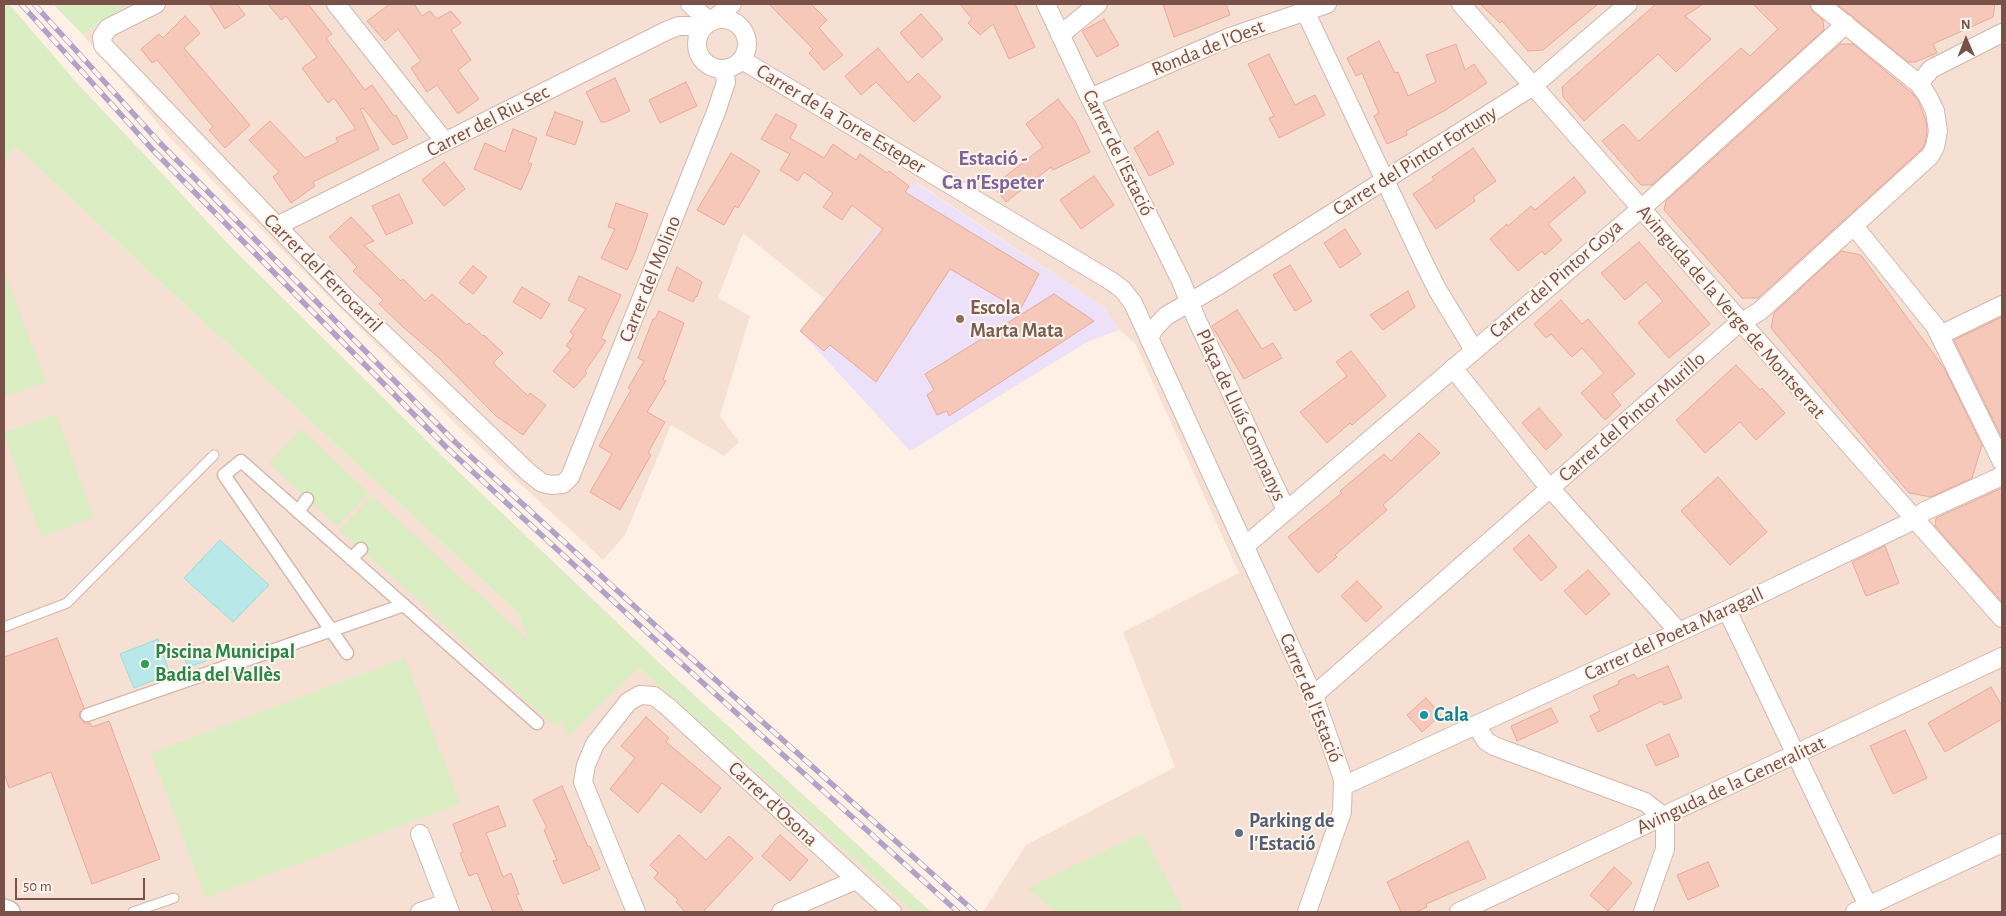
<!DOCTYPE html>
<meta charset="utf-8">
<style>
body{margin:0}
#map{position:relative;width:2006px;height:916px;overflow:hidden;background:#fef0e5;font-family:"Alegreya Sans",sans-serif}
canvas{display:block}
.frame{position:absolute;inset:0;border:5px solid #795148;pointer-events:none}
.north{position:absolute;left:1941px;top:15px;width:50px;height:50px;-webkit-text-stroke:4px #fff5ed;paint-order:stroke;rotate:359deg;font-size:14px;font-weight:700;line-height:20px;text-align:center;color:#795148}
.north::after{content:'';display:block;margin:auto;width:18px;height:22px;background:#795148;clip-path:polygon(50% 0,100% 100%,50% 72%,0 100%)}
.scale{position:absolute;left:15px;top:878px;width:130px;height:22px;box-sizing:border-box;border:2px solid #795148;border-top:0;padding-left:6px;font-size:15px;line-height:18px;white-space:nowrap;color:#795148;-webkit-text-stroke:4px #fff5ed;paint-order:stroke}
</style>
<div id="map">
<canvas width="2006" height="916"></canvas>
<div class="frame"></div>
<div class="north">N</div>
<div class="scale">50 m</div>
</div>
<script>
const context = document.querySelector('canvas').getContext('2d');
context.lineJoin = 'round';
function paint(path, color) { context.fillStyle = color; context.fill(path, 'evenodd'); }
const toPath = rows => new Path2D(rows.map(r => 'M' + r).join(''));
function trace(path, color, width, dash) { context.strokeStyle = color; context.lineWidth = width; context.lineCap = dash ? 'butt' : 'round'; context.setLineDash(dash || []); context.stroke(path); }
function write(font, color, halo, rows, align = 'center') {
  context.font = font + ' "Alegreya Sans",sans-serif'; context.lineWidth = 4; context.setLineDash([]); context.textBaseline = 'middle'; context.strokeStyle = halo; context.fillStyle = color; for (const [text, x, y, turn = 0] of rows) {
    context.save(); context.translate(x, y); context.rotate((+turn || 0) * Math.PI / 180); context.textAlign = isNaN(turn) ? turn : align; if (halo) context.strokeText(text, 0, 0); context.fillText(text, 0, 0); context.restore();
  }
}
paint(toPath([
 [129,4,2002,4,2002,912,983,912,1026,845,1175,767,1123,632,1239,573,1135,343,1119,330,1103,307,916,182,825,299,743,233,718,298,750,316,720,416,739,442,724,456,671,425,625,535,603,560,463,431,169,137,83,35],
 [14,145,157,279,518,613,568,735,639,668,913,912,4,912,4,168]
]), '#f6e0d3');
paint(toPath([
 [915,182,1103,307,1119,330,1087,342,910,451,800,331]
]), '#ede1fa');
paint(toPath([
 [4,4,9,4,76,82,233,249,442,456,668,671,931,912,913,912,639,668,568,736,561,720,555,726,483,662,411,593,339,530,372,496,529,641,518,613,157,279,14,145,4,168],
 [53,4,129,4,83,35],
 [5,272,46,382,4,397,4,273],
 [56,414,94,518,41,537,4,433],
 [301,429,369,493,337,526,269,463],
 [405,658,460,804,206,898,151,753],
 [1142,833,1184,912,1055,912,1028,888]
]), '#dbedc2');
const water = toPath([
 [220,540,269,585,233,622,184,578,220,540],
 [158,639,170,674,134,688,120,654,158,639],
 [190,643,204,655,206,661,188,667,182,653,190,643]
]);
paint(water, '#b8e9e8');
trace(water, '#9ddcdb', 1);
const building = toPath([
 [209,4,237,4,245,15,225,29,209,4],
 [268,4,308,4,332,34,326,38,365,90,372,85,394,116,396,115,408,138,393,145,363,108,360,109,379,149,313,182,315,186,291,203,273,177,279,172,249,140,270,121,305,158,338,142,336,138,356,129,334,98,328,103,302,68,317,57,286,16,281,20,268,4],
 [390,4,414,4,422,16,430,11,437,19,451,11,461,23,451,30,471,60,458,70,479,99,458,114,437,85,427,92,411,68,421,61,398,29,385,41,367,21,390,4],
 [769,4,811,4,827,20,819,28,843,55,824,70,809,53,813,49,769,4],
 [960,4,1015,4,1035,47,1009,59,993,24,980,35,968,23,972,19,960,4],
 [1163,4,1226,4,1230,15,1174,37,1163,4],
 [1480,4,1598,4,1543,50,1528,51,1502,21,1500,23,1480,4],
 [1656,4,1703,4,1685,16,1711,39,1676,72,1658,54,1584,121,1563,97,1562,87,1656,4],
 [1753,4,1810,4,1813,12,1823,20,1824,30,1652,185,1641,185,1602,141,1623,124,1639,141,1741,48,1750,56,1778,29,1753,4],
 [1837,4,1995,4,1993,17,1933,44,1937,53,1915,62,1908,62,1837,4],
 [921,14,943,39,922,58,900,33,921,14],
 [185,16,200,33,184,48,250,125,225,148,209,130,213,127,157,60,152,63,141,49,159,34,163,38,185,16],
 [1104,19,1119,45,1097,57,1082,31,1104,19],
 [1379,41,1395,73,1398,72,1408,96,1436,82,1426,55,1456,44,1465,70,1474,64,1487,83,1444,111,1406,131,1407,135,1387,144,1374,116,1379,113,1362,73,1356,76,1347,58,1379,41],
 [1840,44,1853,44,1913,94,1919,102,1926,121,1927,131,1925,143,1922,149,1758,298,1742,298,1664,210,1666,201,1840,44],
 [878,48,908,83,918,73,941,97,914,122,876,82,861,95,845,76,878,48],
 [1269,54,1295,105,1315,95,1325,115,1279,138,1269,118,1274,116,1248,64,1269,54],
 [615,78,630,111,606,122,601,122,586,92,615,78],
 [686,82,697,106,660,123,649,100,686,82],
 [1058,99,1075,121,1090,152,1053,170,1051,167,1006,202,993,186,1043,147,1026,124,1058,99],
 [555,112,583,122,575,145,546,135,555,112],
 [776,114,797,125,790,138,824,158,833,144,856,160,860,154,887,173,889,171,909,186,905,192,1039,274,1020,310,950,269,876,382,830,345,824,351,800,331,883,229,852,205,842,220,823,207,833,193,804,172,798,181,780,170,790,154,761,139,776,114],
 [513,129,537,138,528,163,532,164,521,190,474,169,485,143,505,152,513,129],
 [1158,131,1174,164,1149,176,1134,148,1158,131],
 [1473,148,1496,181,1473,197,1475,201,1436,229,1413,194,1434,180,1432,177,1473,148],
 [731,153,760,171,738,208,735,206,724,225,697,210,731,153],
 [444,162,465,189,444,206,422,180,444,162],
 [1094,176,1114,205,1081,229,1060,200,1094,176],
 [1574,177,1586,192,1548,224,1562,240,1545,255,1542,251,1518,271,1490,239,1507,224,1508,226,1531,206,1535,210,1574,177],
 [399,194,413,223,386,235,372,206,399,194],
 [616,203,648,214,634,255,627,270,601,258,615,229,608,227,616,203],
 [351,217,374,241,364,245,401,281,403,279,425,301,432,294,467,325,469,323,483,336,484,335,503,353,493,363,528,396,530,393,546,405,523,435,496,416,438,357,403,327,379,304,383,300,353,271,357,267,329,237,351,217],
 [1345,229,1361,254,1340,268,1324,243,1345,229],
 [1639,242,1710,324,1669,358,1638,323,1663,301,1646,282,1625,300,1601,273,1639,242],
 [1841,251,1861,255,1944,368,1982,445,1972,478,1931,497,1909,493,1771,328,1774,313,1841,251],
 [1290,265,1312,301,1295,311,1273,275,1290,265],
 [473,266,487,277,473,294,459,283,473,266],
 [677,267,702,282,697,297,696,296,693,302,668,290,677,267],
 [579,276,621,295,601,338,606,341,585,371,587,373,574,388,553,371,571,349,566,346,574,335,570,332,586,309,568,300,579,276],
 [522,287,550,304,541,319,513,302,522,287],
 [1408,291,1415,307,1383,330,1370,315,1408,291],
 [1054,294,1094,321,949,416,947,411,937,415,927,395,934,390,925,374,1054,294],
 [1561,300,1582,324,1588,319,1635,374,1612,394,1621,405,1605,420,1581,393,1604,373,1582,348,1572,357,1551,334,1546,338,1534,324,1561,300],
 [1237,310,1262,349,1273,343,1282,358,1244,379,1212,326,1237,310],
 [659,311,684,323,663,380,666,381,647,412,665,422,648,453,651,455,620,510,590,492,612,454,599,446,631,390,628,388,644,361,638,358,653,319,655,319,659,311],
 [2002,317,2002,438,1954,340,2002,317],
 [1351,351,1386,396,1352,425,1350,423,1327,443,1300,412,1347,376,1336,362,1351,351],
 [1736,365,1760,390,1762,388,1785,413,1756,440,1740,422,1705,453,1676,420,1736,365],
 [1539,408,1562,435,1546,450,1522,423,1539,408],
 [1419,433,1440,453,1383,505,1387,510,1335,555,1337,557,1318,573,1288,537,1342,493,1340,491,1384,454,1391,461,1419,433],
 [1718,477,1767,532,1730,565,1681,511,1718,477],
 [2002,488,2002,602,1935,526,1936,518,2002,488],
 [1529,535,1557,567,1541,581,1513,549,1529,535],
 [1885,546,1899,583,1866,596,1852,562,1885,546],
 [1588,570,1610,594,1586,615,1564,591,1588,570],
 [1357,581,1382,607,1366,622,1341,596,1357,581],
 [57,638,84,708,79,713,80,718,85,723,90,723,92,727,109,721,160,859,92,884,51,772,9,788,4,773,4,657,57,638],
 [1668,666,1682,698,1664,705,1662,701,1598,732,1590,716,1600,711,1593,696,1619,684,1618,681,1634,674,1637,679,1668,666],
 [1991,687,2002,706,2002,719,1945,752,1928,723,1991,687],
 [1426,698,1441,715,1422,732,1407,715,1426,698],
 [1551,708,1558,722,1517,741,1511,726,1551,708],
 [646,717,669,738,666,742,721,788,701,813,662,783,638,813,610,789,635,758,621,746,646,717],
 [1905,730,1927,778,1893,794,1870,746,1905,730],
 [1669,734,1679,756,1656,766,1646,745,1669,734],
 [562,786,588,847,590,846,600,869,563,884,553,861,557,860,544,830,547,828,533,800,562,786],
 [498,806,506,826,486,833,503,877,511,873,519,894,516,895,523,912,493,912,477,873,469,876,460,853,463,852,453,824,498,806],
 [679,835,706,860,729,836,753,858,703,912,685,912,676,902,678,900,654,878,658,873,650,865,679,835],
 [780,835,808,860,790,881,762,856,780,835],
 [1468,841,1486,878,1426,904,1427,907,1416,912,1401,912,1387,882,1468,841],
 [1708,862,1719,886,1688,900,1677,875,1708,862],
 [1614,867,1632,883,1608,911,1590,895,1614,867]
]);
paint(building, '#f5c8ba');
trace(building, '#e9aa9a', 1);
const service = toPath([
 [4,627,67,603,214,455],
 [133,912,174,898]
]);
const pedestrian = toPath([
 [298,512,307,499],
 [351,559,361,549],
 [347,653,224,475,241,461,537,723],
 [87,715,404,605]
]);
const minor = toPath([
 [156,4,108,28,102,37,103,45,347,299,528,472,542,483,552,485,563,484,570,477,716,112,726,82,724,70],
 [336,4,445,142],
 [690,4,710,22,732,4],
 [1046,4,1090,98,1181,281,1196,318,1286,510],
 [1461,4,2002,618],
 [1305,11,1424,263,1437,289,1474,350],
 '697 44a25 25 0 1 1 50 0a25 25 0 1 1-50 0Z',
 [1060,35,1098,4],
 [742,60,1111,281,1123,290,1133,303,1316,702,1343,779,1342,812,1307,912],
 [1919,84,1931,69,2002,33],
 [1090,98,1230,37,1327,4],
 [277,226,668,30,679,26,688,26,701,30],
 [1854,226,1935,326,2002,462],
 [1940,335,2002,305],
 [1149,339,1153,330,1166,316,1219,285,1533,86,1628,4],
 [1453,368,1542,479,1679,632],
 [1245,546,1651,200,1846,24],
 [1727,610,1871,912],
 [1313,696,1734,327,1760,311,1930,156,1935,147,1938,131,1935,111,1927,95,1919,84,1820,4],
 [1476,725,1486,741,1494,746,1645,802,1663,816,1665,822,1665,849,1643,912],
 [1343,786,1727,610,1906,524,1925,511,2002,476],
 [420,834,450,912],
 [420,912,447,903],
 [636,912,583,782,586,765,595,744,628,702,640,695,654,696,668,707,892,912],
 [781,912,856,880],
 [1459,912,2002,657],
 [1855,912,2002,843]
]);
const tertiary = toPath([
 [4,910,9,912]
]);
trace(service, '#d3b7ac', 11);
trace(pedestrian, '#d3b7ac', 15);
trace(minor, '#d3b7ac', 20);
trace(tertiary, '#d3b7ac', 24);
trace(service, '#fff', 9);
trace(pedestrian, '#fff', 12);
trace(minor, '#fff', 18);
trace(tertiary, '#fff', 21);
const rail = toPath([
 [21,4,152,149,448,449,673,656,958,912],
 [34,4,159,142,455,442,680,648,975,912]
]);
trace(rail, '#b0a2c9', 5.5);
trace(rail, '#fff5ed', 4, [11]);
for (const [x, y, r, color] of [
 [960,319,5,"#8d6e63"],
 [145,664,5,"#2e9e5b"],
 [1424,715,5,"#0f9aa8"],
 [1239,833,5,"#5c6f8a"]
]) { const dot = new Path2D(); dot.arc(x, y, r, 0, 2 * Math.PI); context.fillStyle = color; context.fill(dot); trace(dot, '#fff5ed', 2); }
write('20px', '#795148', '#fff5ed', [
 ["Ronda de l'Oest",1208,48,-22],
 ["Carrer de la Torre Esteper",841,119,31],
 ["Carrer del Riu Sec",488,121,-27],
 ["Carrer de l'Estació",1118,153,64],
 ["Carrer del Pintor Fortuny",1415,161,-32],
 ["Carrer del Ferrocarril",323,273,45],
 ["Carrer del Molino",650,279,-68],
 ["Carrer del Pintor Goya",1556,279,-41],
 ["Avinguda de la Verge de Montserrat",1731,312,49],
 ["Plaça de Lluís Companys",1241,415,65],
 ["Carrer del Pintor Murillo",1632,417,-41],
 ["Carrer del Poeta Maragall",1674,634,-25],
 ["Carrer de l'Estació",1311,698,68],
 ["Avinguda de la Generalitat",1731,785,-25],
 ["Carrer d'Osona",773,804,43]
]);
write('bold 20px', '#785e54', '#fff5ed', [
 ["Escola",970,308],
 ["Marta Mata",970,331]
], 'left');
write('bold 20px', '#27864d', '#fff5ed', [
 ["Piscina Municipal",155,652],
 ["Badia del Vallès",155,675]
], 'left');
write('bold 20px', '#0d838f', '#fff5ed', [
 ["Cala",1434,715]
], 'left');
write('bold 20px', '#4e5e75', '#fff5ed', [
 ["Parking de",1249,821],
 ["l'Estació",1249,844]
], 'left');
write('bold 21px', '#7f639d', '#fff5ed', [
 ["Estació -",993,159],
 ["Ca n'Espeter",993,183]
]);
</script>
